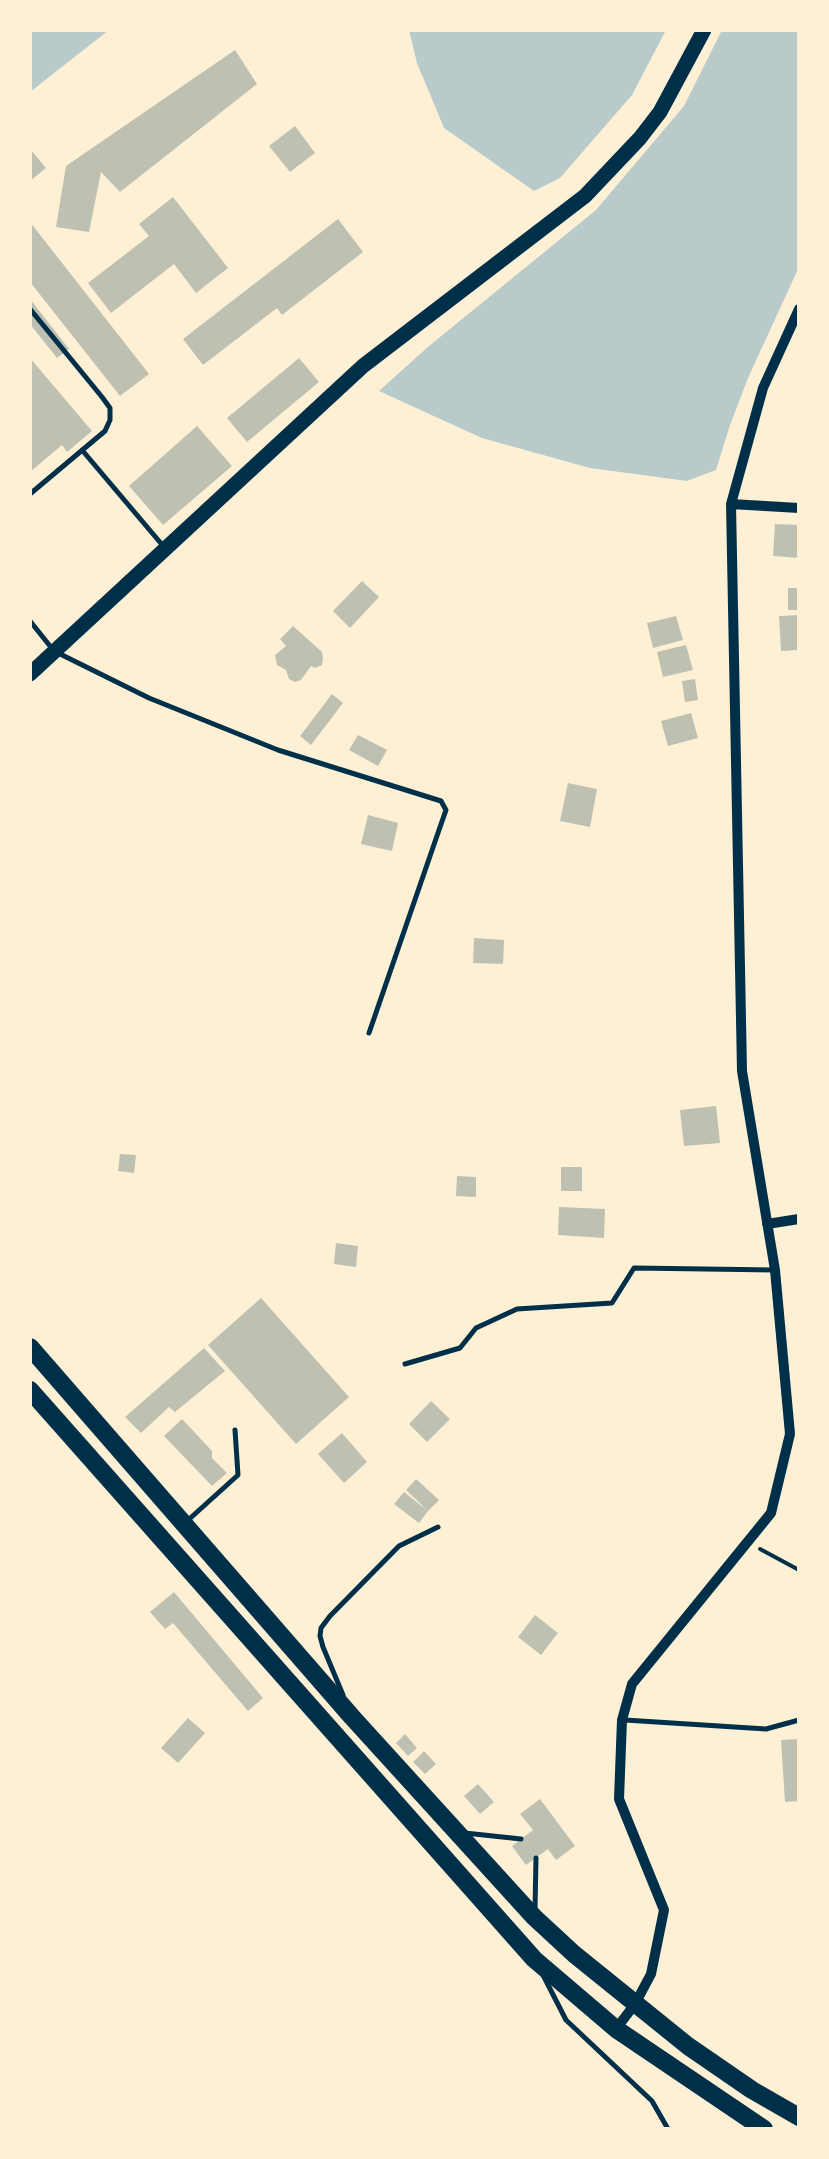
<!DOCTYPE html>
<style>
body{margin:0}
#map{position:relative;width:829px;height:2159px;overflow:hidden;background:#fdf0d5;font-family:Jost,sans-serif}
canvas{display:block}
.frame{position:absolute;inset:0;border:32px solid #fdf0d5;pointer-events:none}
</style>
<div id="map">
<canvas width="829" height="2159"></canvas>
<div class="frame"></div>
</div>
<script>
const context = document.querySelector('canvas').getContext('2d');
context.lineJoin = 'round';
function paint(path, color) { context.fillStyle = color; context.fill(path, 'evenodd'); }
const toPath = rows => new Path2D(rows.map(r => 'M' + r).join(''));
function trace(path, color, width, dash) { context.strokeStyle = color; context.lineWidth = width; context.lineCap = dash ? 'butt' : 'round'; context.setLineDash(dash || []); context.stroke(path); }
paint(toPath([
 [30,30,109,30,30,92],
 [409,30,666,30,632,95,560,178,534,191,444,128,417,63],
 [722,30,799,30,799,267,748,378,730,425,716,470,687,481,590,468,482,438,379,391,429,346,596,210,684,106]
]), '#b9caca');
paint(toPath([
 [235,50,257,84,120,192,101,172,89,232,56,227,66,166],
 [295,126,315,153,290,172,269,146],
 [30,149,46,168,30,181],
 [173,197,228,268,196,293,174,264,111,313,88,283,149,236,139,224],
 [338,219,363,252,282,315,277,308,203,365,183,339],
 [30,222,149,374,120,396,30,282],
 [30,299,69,349,57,358,30,324],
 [30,358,92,431,67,452,62,445,30,472],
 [299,358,319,382,247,442,227,418],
 [197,426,232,466,163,525,129,486],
 [775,524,799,525,799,558,773,556],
 [362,581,379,597,350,628,333,611],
 [788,588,799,588,799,610,788,610],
 [799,615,799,650,781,651,779,616],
 [676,616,683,640,653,648,647,623],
 [293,626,322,652,323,659,322,665,315,668,311,666,301,680,295,682,289,679,286,670,277,665,275,655,286,646,280,639],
 [686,645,693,670,663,677,657,652],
 [695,679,698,700,685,702,682,681],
 [332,694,343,703,311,745,300,736],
 [691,713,698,738,668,746,661,721],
 [358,735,387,750,378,766,349,750],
 [568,783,597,789,590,827,560,821],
 [368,815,398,823,392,851,361,844],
 [474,938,504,940,503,964,473,963],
 [716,1106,720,1143,684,1146,680,1110],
 [120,1154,136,1155,134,1173,118,1171],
 [561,1167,582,1167,582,1191,561,1191],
 [457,1176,476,1177,476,1197,456,1196],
 [559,1207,605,1209,604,1238,558,1235],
 [336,1243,358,1246,356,1267,334,1264],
 [261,1298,349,1397,296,1444,208,1345],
 [204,1348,225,1371,175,1412,169,1407,141,1433,125,1417],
 [431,1401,450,1419,427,1442,409,1424],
 [182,1419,212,1451,212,1458,227,1473,212,1486,164,1436],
 [342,1433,367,1462,344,1483,318,1454],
 [416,1479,439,1500,428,1511,406,1490],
 [404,1492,428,1511,419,1523,394,1504],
 [174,1592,263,1698,248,1711,173,1623,165,1629,150,1612],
 [535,1615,558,1633,541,1655,518,1637],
 [188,1718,205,1733,178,1763,161,1748],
 [405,1734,417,1748,408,1756,396,1743],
 [799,1739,799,1801,785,1802,781,1740],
 [424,1751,436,1764,425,1774,413,1762],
 [478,1784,494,1802,480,1814,464,1796],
 [540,1799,575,1846,556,1860,548,1849,526,1865,512,1846,533,1830,520,1814]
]), '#bec0b2');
trace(toPath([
 [760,1549,799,1570]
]), '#003049', 4);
trace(toPath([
 [30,309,102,397,110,408,110,420,105,431,30,494],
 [82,450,164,547],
 [30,621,54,651,149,698,278,750,441,801,446,810,439,830,369,1033],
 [405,1364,460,1348,476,1328,517,1309,612,1303,634,1268,775,1270],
 [186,1522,238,1475,235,1430],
 [343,1695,323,1647,320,1636,321,1628,330,1616,399,1546,438,1527],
 [625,1720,766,1729,799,1720],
 [465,1833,521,1839],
 [535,1909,536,1858],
 [543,1975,566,2020,652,2101,668,2129]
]), '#003049', 5);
trace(toPath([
 [731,504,799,508],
 [767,1224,799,1219],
 [616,2029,635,2004,651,1974,664,1910,619,1799,622,1720,632,1684,771,1513,790,1434,775,1270,742,1071,731,504,763,388,799,309]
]), '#003049', 10);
trace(toPath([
 [30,674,363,366,585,196,640,138,660,112,704,30]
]), '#003049', 15);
trace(toPath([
 [30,1347,352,1717,534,1917,574,1954,688,2046,752,2090,799,2117],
 [30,1390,534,1959,616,2029,764,2129]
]), '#003049', 18);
</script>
